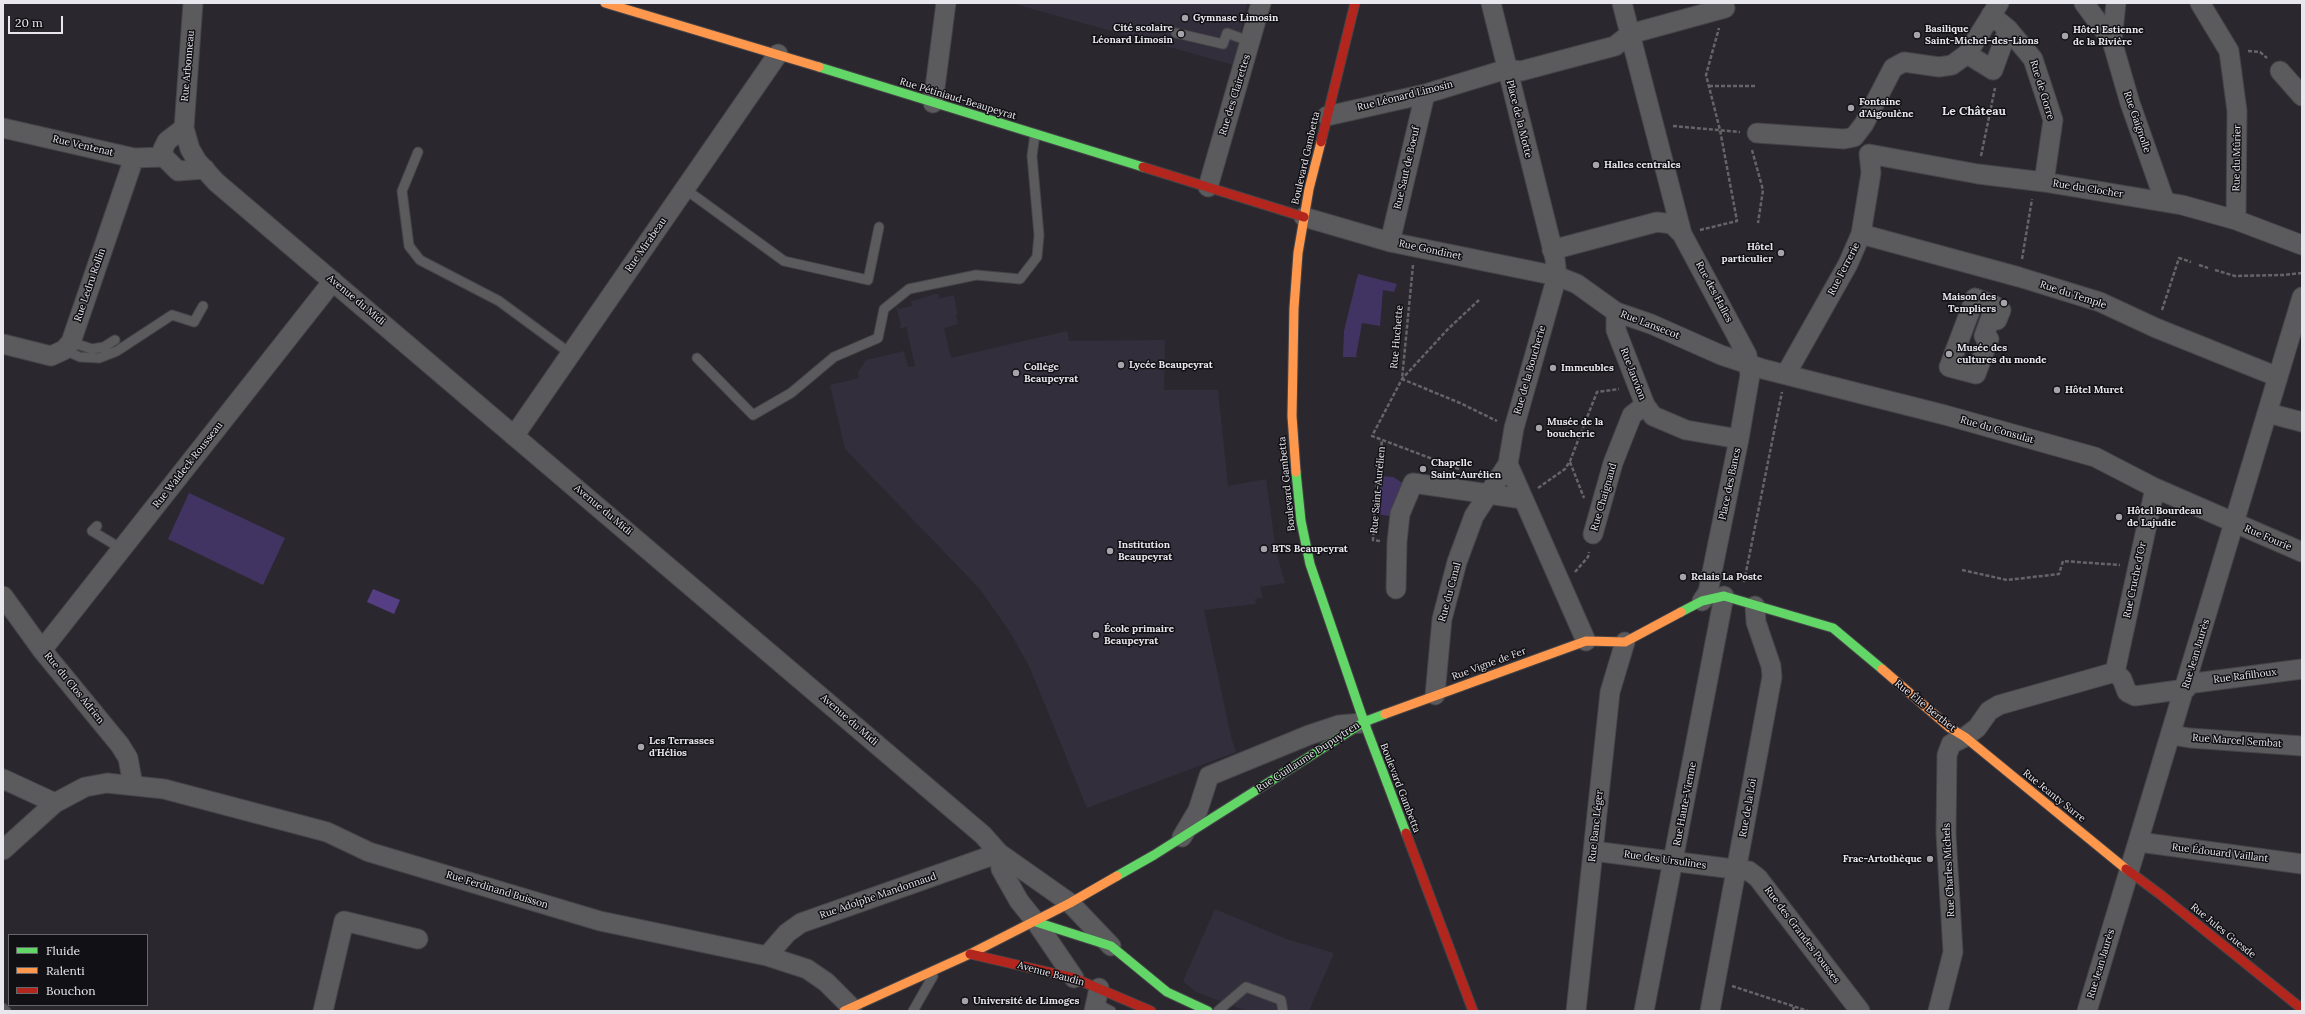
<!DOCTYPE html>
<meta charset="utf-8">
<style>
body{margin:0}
#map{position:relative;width:2305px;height:1014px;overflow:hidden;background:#2a282e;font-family:Lora,serif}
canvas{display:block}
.frame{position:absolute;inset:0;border:4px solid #e9e7ee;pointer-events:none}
.legend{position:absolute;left:8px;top:934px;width:140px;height:72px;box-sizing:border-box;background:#111014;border:1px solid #67666b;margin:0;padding:5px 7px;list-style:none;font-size:12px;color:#e9e7ee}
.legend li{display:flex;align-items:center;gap:8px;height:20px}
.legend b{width:20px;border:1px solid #67666b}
.scale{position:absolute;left:8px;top:16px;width:55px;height:18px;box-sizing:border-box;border:2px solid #e9e7ee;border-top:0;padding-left:5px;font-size:12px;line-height:14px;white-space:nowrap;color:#e9e7ee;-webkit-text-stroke:3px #111014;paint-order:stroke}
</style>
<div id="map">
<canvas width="2305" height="1014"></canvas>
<div class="frame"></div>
<ul class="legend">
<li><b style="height:5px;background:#63d668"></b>Fluide</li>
<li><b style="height:5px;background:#ff974d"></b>Ralenti</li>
<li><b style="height:5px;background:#b3261e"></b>Bouchon</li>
</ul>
<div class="scale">20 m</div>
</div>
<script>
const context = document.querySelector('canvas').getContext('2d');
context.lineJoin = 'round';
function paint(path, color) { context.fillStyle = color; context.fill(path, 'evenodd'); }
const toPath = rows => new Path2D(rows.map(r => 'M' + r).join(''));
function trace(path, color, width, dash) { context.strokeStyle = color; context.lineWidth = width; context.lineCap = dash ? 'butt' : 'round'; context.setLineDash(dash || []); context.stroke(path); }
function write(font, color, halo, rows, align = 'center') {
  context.font = font + ' Lora,serif'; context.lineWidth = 3; context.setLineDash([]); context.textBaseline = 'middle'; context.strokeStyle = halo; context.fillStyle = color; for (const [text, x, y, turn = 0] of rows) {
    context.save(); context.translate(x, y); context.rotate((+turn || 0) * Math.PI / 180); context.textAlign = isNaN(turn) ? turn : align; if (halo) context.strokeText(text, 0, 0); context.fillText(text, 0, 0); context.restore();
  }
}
paint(toPath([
 [1011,3,1247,3,1234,65],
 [935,294,940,295,938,299,954,295,957,312,958,312,956,316,958,324,944,328,951,358,1067,331,1069,341,1165,340,1164,390,1218,390,1228,486,1266,479,1276,551,1285,583,1260,587,1263,598,1255,599,1256,604,1204,610,1231,737,1236,752,1087,808,1030,668,1010,632,979,588,845,449,830,385,859,378,858,372,866,360,904,351,908,367,915,366,906,326,902,329,899,326,901,325,896,306,899,309,912,306,911,300,913,301],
 [1215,909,1286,939,1334,953,1309,1011,1247,1011,1196,992,1183,981]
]), '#322e3c');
paint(toPath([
 [1358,274,1397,284,1394,292,1383,290,1380,326,1362,323,1356,356,1359,357,1343,357,1344,331],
 [1380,476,1393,477,1406,485,1394,517,1378,514],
 [189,493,285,538,263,585,168,539]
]), '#423462');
paint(toPath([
 [373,589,400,600,394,614,367,602]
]), '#553e83');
const lane = toPath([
 [1176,33,1223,44,1227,33,1251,42],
 [418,152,402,191,409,246,420,260,499,301,571,354],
 [685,189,784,261,868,280,879,227],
 [71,342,92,349,104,347,115,340],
 [64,350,80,357,99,358,117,351,172,315,194,322,203,306],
 [697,358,753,415,791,393,834,357,878,338,884,309,909,289,976,275,1020,279,1037,257,1039,235,1032,156,1035,134],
 [97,526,92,531,122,549],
 [1094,1002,1111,1011],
 [3,1008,6,1011],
 [913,1011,933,976],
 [1218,1011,1246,987,1281,1000,1283,1011]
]);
const street = toPath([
 [193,3,184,128,190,149,197,161,216,182,983,835,999,853,1070,903,1111,946],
 [1622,3,1682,234],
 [2084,3,2112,41],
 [2116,3,2112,41,2130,103,2165,202],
 [2200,3,2229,51,2237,111,2236,220],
 [1991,15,2008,29,2033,59,2053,120,2044,182],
 [1967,54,1993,70,2008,29],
 [2280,71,2302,96],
 [933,103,946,3],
 [1327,116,1425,94,1507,69,1521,71,1615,46,1630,34,1725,8],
 [3,128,134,158,164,157],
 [184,128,167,141,163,149,164,157,178,171,205,169],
 [1757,133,1844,139,1854,137,1864,124,1893,68,1904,62,1939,67,1952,65,1967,54,1999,3],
 [1869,154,1978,174,2044,182,2182,205,2236,220,2302,245],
 [1208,187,1261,3],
 [1304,217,1390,242,1557,276,1577,284,1616,312,1651,324,1721,355,1763,369,1945,415,2095,457,2155,488,2302,552],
 [1861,234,2019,277,2100,302,2156,328,2278,377],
 [1390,242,1425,94],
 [1552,250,1657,222,1672,224,1682,234,1747,355,1750,375,1739,439,1708,592,1702,601],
 [1975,298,1993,305,2001,310,1997,320,1991,317,1984,336,1989,339,1976,374,1949,367,1975,298],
 [1616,312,1616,330,1645,405,1653,416,1686,430,1739,439],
 [3,344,51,356,64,350,71,342,134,158],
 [1786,374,1848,264,1861,234,1871,173,1869,154],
 [2268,413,2302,422],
 [514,436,778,54],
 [1508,464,1586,641],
 [1593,534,1613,463,1632,415,1645,405],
 [1396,589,1397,542,1400,514,1413,483,1523,499],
 [3,596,42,650,120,745,128,758,133,785],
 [42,650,333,281],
 [2115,672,2155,488],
 [2115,672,2122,679,2127,692,2135,696,2186,689],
 [2187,684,2302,669],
 [1435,695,1442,619,1457,562,1474,516,1508,464,1514,428,1557,276,1555,259,1491,3],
 [2172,735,2190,738,2302,746],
 [3,779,55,803],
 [1182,837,1198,810,1209,776,1309,735,1339,725,1362,723],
 [2139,842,2302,864],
 [3,850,55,803,85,787,107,783,164,789,327,832,369,852,600,921,767,956,807,969,826,982,852,1008],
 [1593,851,1749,871,1758,878,1860,1011],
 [999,853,1001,869,1019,901,1036,922,1074,978],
 [767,956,787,933,801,923,999,853],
 [323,1011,344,921,418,939],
 [1094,1011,1099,988],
 [1576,1011,1610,692,1625,642],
 [1644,1011,1724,596],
 [1710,1011,1772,677,1771,666,1756,622,1755,606],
 [1938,1011,1953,952,1946,834,1947,755,1951,744,1965,737,1977,728,1989,711,1999,705,2115,672],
 [2087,1011,2302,297]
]);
const fast = toPath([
 [819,67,1143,167],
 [1296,472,1301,521,1310,564,1364,722,1406,833],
 [1681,612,1702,601,1724,596,1833,628,1882,669],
 [1117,876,1154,855,1364,722,1385,714],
 [1036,922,1111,946,1167,992,1208,1011]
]);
const slow = toPath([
 [605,3,819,67],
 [1296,472,1292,416,1294,308,1298,253,1309,189,1321,142],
 [1882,669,1950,728,1965,737,2126,869],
 [1385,714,1586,641,1625,642,1681,612],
 [844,1011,970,954,1070,903,1117,876]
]);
const jam = toPath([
 [1321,142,1355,3],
 [1143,167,1304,217],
 [1406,833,1473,1011],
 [2126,869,2161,895,2302,1009],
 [970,954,1074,978,1151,1011]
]);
trace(lane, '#454448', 11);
trace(street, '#454448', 21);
trace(fast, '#454448', 11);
trace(slow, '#454448', 11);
trace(jam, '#454448', 11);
trace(toPath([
 [2248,51,2260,52,2267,58],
 [1709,86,1756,86],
 [1673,126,1740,132],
 [1752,150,1763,190,1758,223],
 [1981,156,1995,88],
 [1700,230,1737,221,1720,130,1706,75,1719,28],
 [2022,259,2032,199],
 [1413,265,1402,379,1460,403,1497,421],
 [2199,265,2208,268],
 [2215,270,2235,276,2283,275,2302,273],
 [2162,310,2179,258,2191,262],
 [1570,462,1584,498],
 [1459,469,1372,436,1402,379,1448,329,1479,300],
 [1538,488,1565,469,1570,461,1597,392,1619,389],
 [1380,541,1373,540,1376,493,1382,440],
 [1962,570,2007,580,2059,574,2063,561,2120,565],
 [1575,572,1588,557,1589,552],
 [1744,582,1782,392],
 [1732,986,1808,1011],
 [1793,1011,1794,1006]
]), '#666468', 2.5, [4, 2]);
trace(lane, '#5b5a5d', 9);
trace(street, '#5b5a5d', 19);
trace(fast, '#63d668', 9);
trace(slow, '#ff974d', 9);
trace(jam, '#b3261e', 9);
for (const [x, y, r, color] of [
 [1185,18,4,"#a6a4ab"],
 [1181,34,4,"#a6a4ab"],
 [1917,35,4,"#a6a4ab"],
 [2065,36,4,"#a6a4ab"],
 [1851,108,4,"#a6a4ab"],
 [1596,165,4,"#a6a4ab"],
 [1781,253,4,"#a6a4ab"],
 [2004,303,4,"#a6a4ab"],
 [1949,354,4,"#a6a4ab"],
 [1121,365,4,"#a6a4ab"],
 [1553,368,4,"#a6a4ab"],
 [1016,373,4,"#a6a4ab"],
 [2057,390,4,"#a6a4ab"],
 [1539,428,4,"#a6a4ab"],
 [1423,469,4,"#a6a4ab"],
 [2119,517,4,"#a6a4ab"],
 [1264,549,4,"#a6a4ab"],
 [1110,551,4,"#a6a4ab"],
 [1683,577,4,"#a6a4ab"],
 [1096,635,4,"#a6a4ab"],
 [641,747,4,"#a6a4ab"],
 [1930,859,4,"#a6a4ab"],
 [965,1001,4,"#a6a4ab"]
]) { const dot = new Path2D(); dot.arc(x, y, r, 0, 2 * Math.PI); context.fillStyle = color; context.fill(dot); trace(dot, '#111014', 1.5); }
write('bold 10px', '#e9e7ee', '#111014', [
 ["Gymnase Limosin",1193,18],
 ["Cité scolaire",1173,28,"right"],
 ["Léonard Limosin",1173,40,"right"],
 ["Basilique",1925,29],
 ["Saint-Michel-des-Lions",1925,41],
 ["Hôtel Estienne",2073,30],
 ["de la Rivière",2073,42],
 ["Fontaine",1859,102],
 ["d'Aigoulène",1859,114],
 ["Halles centrales",1604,165],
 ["Hôtel",1773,247,"right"],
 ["particulier",1773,259,"right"],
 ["Maison des",1996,297,"right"],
 ["Templiers",1996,309,"right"],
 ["Musée des",1957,348],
 ["cultures du monde",1957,360],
 ["Lycée Beaupeyrat",1129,365],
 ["Collège",1024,367],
 ["Beaupeyrat",1024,379],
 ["Immeubles",1561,368],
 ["Hôtel Muret",2065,390],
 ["Musée de la",1547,422],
 ["boucherie",1547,434],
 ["Chapelle",1431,463],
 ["Saint-Aurélien",1431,475],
 ["Hôtel Bourdeau",2127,511],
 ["de Lajudie",2127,523],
 ["Institution",1118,545],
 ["Beaupeyrat",1118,557],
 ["BTS Beaupeyrat",1272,549],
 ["Relais La Poste",1691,577],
 ["École primaire",1104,629],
 ["Beaupeyrat",1104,641],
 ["Les Terrasses",649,741],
 ["d'Hélios",649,753],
 ["Frac-Artothèque",1922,859,"right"],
 ["Université de Limoges",973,1001]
], 'left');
write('10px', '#e9e7ee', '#111014', [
 ["Rue Arbonneau",188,66,-85],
 ["Rue de Gorre",2042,90,73],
 ["Rue des Clairettes",1235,95,-73],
 ["Rue Léonard Limosin",1405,96,-14],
 ["Rue Pétiniaud-Beaupeyrat",958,99,17],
 ["Place de la Motte",1519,119,76],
 ["Rue Gaignolle",2137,122,71],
 ["Rue Ventenat",83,146,13],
 ["Boulevard Gambetta",1306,158,-77],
 ["Rue du Mûrier",2237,158,-89],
 ["Rue Saut de Boeuf",1407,168,-77],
 ["Rue du Clocher",2088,189,9],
 ["Rue Mirabeau",646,245,-55],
 ["Rue Gondinet",1430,250,12],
 ["Rue Ferrerie",1844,269,-63],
 ["Rue Ledru Rollin",90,285,-71],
 ["Rue des Halles",1714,292,62],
 ["Rue du Temple",2073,295,18],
 ["Avenue du Midi",356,300,40],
 ["Rue Lansecot",1650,325,21],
 ["Rue Huchette",1397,337,-85],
 ["Rue de la Boucherie",1530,370,-74],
 ["Rue Jauvion",1633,374,69],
 ["Rue du Consulat",1997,430,16],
 ["Rue Waldeck Rousseau",188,465,-52],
 ["Boulevard Gambetta",1287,484,-96],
 ["Place des Bancs",1730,484,-78],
 ["Rue Saint-Aurélien",1378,490,-85],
 ["Rue Chaignaud",1604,497,-74],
 ["Avenue du Midi",603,510,40],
 ["Rue Fourie",2268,538,23],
 ["Rue Cruche d'Or",2135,580,-78],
 ["Rue du Canal",1450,592,-75],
 ["Rue Jean Jaurès",2196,654,-73],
 ["Rue Vigne de Fer",1489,664,-20],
 ["Rue Rafilhoux",2245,676,-7],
 ["Rue du Clos Adrien",74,688,51],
 ["Rue Élie Berthet",1925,706,39],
 ["Avenue du Midi",849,720,41],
 ["Rue Marcel Sembat",2237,741,4],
 ["Rue Guillaume Dupuytren",1308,757,-33],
 ["Boulevard Gambetta",1400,788,69],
 ["Rue Jeanty Sarre",2054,796,39],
 ["Rue Haute-Vienne",1685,804,-79],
 ["Rue de la Loi",1748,808,-80],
 ["Rue Banc Léger",1596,826,-84],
 ["Rue Édouard Vaillant",2220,853,7],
 ["Rue des Ursulines",1665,860,8],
 ["Rue Charles Michels",1949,870,-93],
 ["Rue Ferdinand Buisson",497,890,17],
 ["Rue Adolphe Mandonnaud",878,896,-19],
 ["Rue Jules Guesde",2223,931,39],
 ["Rue des Grandes Pousses",1802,935,53],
 ["Rue Jean Jaurès",2101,964,-73],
 ["Avenue Baudin",1051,974,15]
]);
write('bold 12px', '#e9e7ee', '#111014', [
 ["Le Château",1974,112]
]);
</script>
